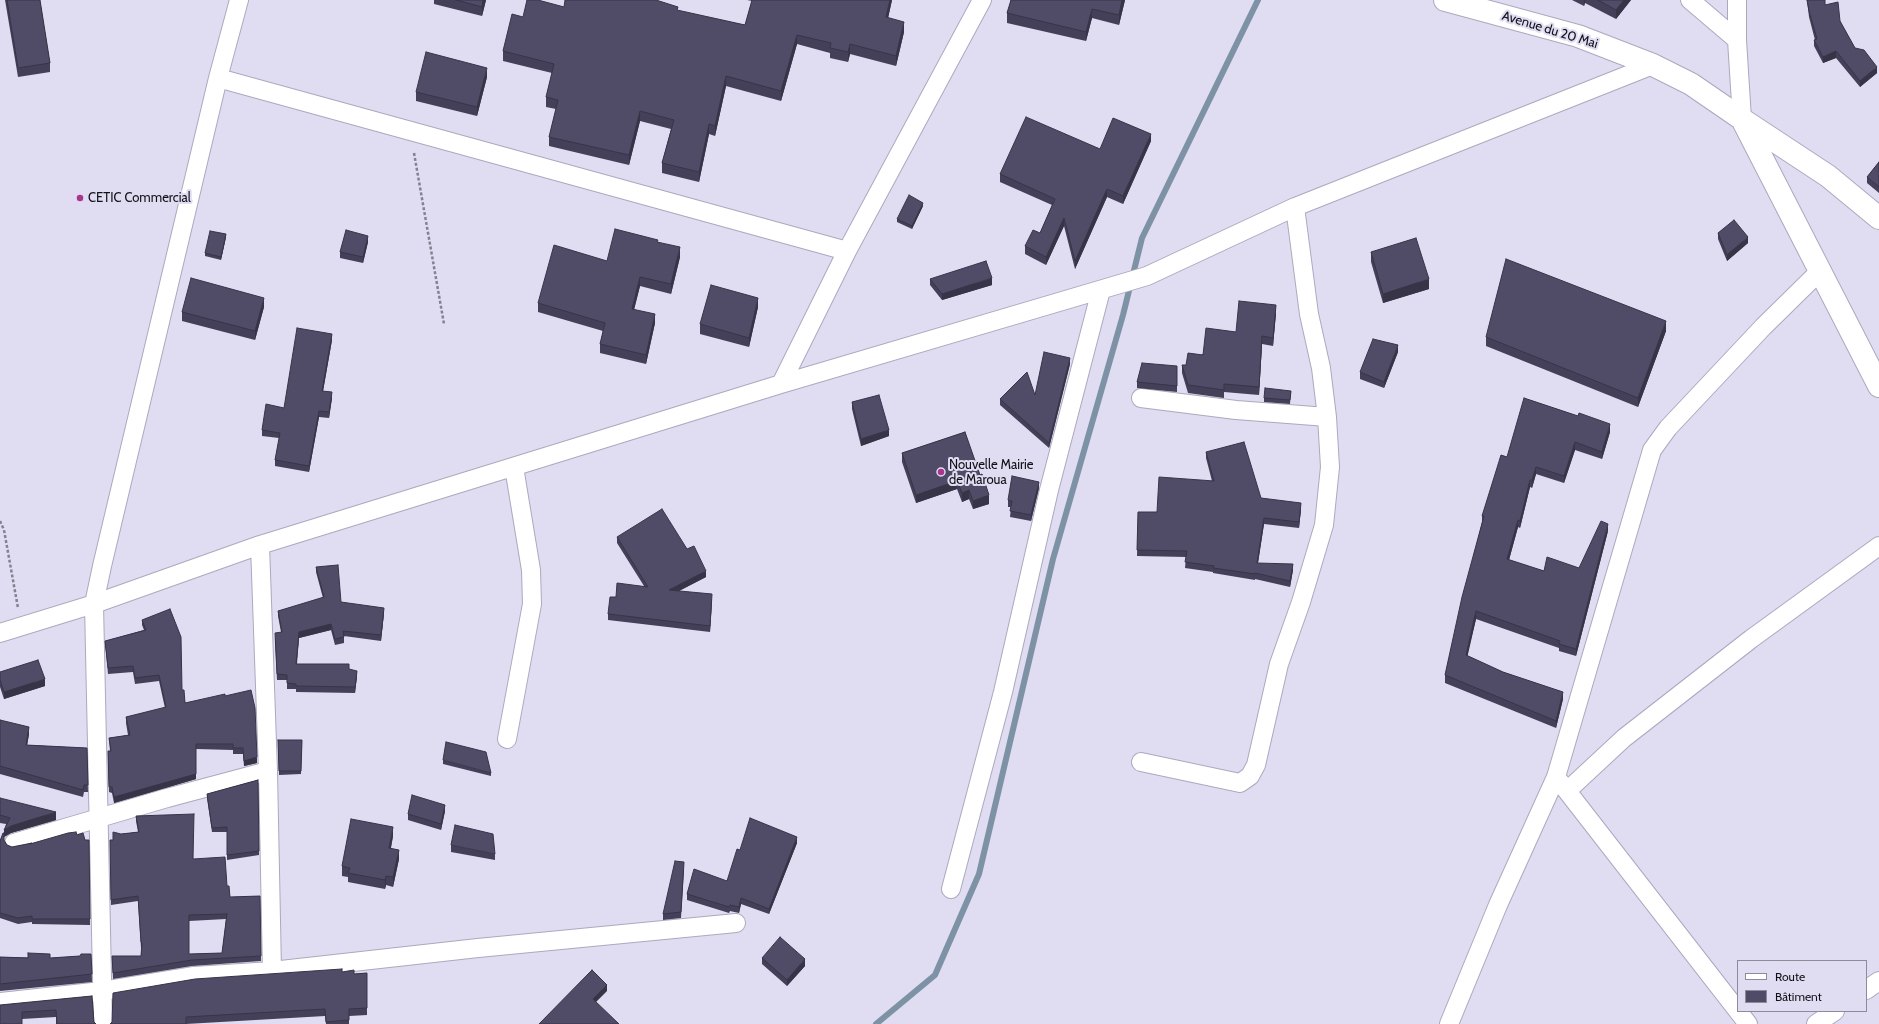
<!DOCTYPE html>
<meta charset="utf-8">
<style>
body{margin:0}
#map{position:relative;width:1879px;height:1024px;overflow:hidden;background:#e0dcf2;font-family:Cabin,sans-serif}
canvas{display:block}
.legend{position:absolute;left:1737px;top:960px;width:130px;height:52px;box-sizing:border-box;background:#e0dcf2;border:1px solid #8e8a9a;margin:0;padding:5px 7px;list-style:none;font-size:12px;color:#121017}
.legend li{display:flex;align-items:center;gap:8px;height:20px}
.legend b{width:20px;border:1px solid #8e8a9a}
</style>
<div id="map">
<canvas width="1879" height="1024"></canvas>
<ul class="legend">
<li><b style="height:5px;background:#fff"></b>Route</li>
<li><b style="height:11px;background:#504b67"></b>Bâtiment</li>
</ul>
</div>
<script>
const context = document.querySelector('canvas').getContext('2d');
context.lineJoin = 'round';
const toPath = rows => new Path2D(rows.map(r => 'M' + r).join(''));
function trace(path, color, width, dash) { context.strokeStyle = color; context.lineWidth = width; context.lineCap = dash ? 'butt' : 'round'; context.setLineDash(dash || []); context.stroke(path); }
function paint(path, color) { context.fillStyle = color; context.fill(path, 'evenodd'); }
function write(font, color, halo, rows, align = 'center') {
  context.font = font + ' Cabin,sans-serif'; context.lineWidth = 4; context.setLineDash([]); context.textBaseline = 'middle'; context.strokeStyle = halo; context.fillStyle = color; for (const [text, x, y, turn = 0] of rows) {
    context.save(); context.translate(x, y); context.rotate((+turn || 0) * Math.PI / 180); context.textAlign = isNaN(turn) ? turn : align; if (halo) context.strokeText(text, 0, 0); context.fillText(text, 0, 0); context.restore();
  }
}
trace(toPath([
 [876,1024,935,975,979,874,1053,559,1123,315,1142,238,1258,0]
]), '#7d93a5', 6);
const minor = toPath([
 [1690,0,1737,40],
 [1737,0,1737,40,1742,119],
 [218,78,847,251],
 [781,384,847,251,982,0],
 [1141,398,1236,410,1327,417],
 [260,545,268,771,272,971],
 [0,633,94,604,260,545,781,384,1147,276,1295,207,1653,65],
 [507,739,532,604,531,570,514,467],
 [1141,762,1240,783,1250,776,1256,765,1279,664,1301,602,1324,525,1330,467,1327,417,1321,368,1309,314,1295,207],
 [1560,782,1748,1024],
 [1567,791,1624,738,1751,639,1879,546],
 [14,843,167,798,268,771],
 [951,889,1003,692,1049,490,1101,290],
 [1866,990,1879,981],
 [0,1002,102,991,194,976,272,971,478,948,736,923],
 [103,1024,94,604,102,566,218,78,239,0],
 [1449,1024,1498,905,1556,777,1652,450,1668,428,1763,327,1821,270],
 [1816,1024,1835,1011]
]);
const tertiary = toPath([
 [1445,0,1578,36,1653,65,1691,84,1742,119,1879,386],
 [1743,120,1828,176,1879,218]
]);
trace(minor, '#aca9be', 20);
trace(tertiary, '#aca9be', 24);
trace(toPath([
 [414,153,444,324],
 [0,521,4,530,18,608]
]), '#848190', 2.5, [3, 2]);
trace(minor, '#fff', 18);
trace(tertiary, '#fff', 22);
paint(toPath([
 [5,0,40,0,50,63,50,72,18,77],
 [434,0,486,0,482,16,434,4],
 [747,0,892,0,888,18,904,32,896,66,850,54,848,62,830,58,830,53,797,44,781,101,726,86,715,136,709,134,699,182,662,173,662,163,671,129,640,121,629,165,549,146,549,137,556,109,546,107,546,97,552,73,503,61,503,51,523,17,564,7,678,11,745,25,752,1],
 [1011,0,1125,0,1119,25,1092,18,1086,41,1007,23,1007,13],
 [1572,0,1631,0,1616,19,1585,3,1584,6],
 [1807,0,1825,0,1825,5,1840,21,1855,48,1877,73,1860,87,1836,58,1823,63,1814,46,1814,40,1815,40,1809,17],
 [487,77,477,116,416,101,416,92],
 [1151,141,1123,204,1107,197,1075,269,1064,226,1046,265,1025,254,1025,246,1040,233,1052,205,1000,182,1000,174,1100,149],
 [1879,162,1879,193,1867,183,1867,177],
 [923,206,912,229,897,222,897,219],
 [1718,233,1748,243,1727,261,1718,239],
 [226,237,221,260,205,256,205,253],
 [368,242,363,263,340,258,340,252],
 [658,242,680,257,671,294,640,286,634,309,655,323,646,364,600,353,600,344,603,331,538,312,538,303,607,261],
 [1371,252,1429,289,1383,303,1371,262],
 [930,279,992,285,942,300,930,285],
 [264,307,255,340,182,321,182,312],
 [758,307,749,347,700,334,700,324],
 [1276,313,1273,346,1262,344,1259,395,1224,392,1224,398,1188,393,1182,373,1182,365,1186,365,1236,332],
 [1666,331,1638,407,1486,346,1486,337],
 [332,340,323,391,332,398,329,418,319,417,309,472,275,466,275,460,279,438,262,436,262,430,284,408],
 [1398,352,1384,388,1360,379,1360,372],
 [1070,364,1049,448,1000,405,1000,399,1035,395],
 [1177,366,1177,392,1137,388,1137,382],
 [1291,391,1290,404,1264,402,1264,398],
 [852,402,889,436,861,446,852,409],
 [965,432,989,504,973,509,969,499,962,502,957,489,916,503,902,462,902,453],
 [1610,432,1602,459,1575,450,1564,483,1536,474,1532,488,1530,487,1520,528,1518,527,1509,560,1544,571,1579,568,1608,531,1576,656,1559,651,1559,648,1476,619,1467,656,1563,699,1556,728,1445,683,1445,675,1482,522,1482,516,1507,457],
 [1206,452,1261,498,1301,509,1299,528,1264,524,1258,563,1293,570,1290,587,1255,579,1255,580,1213,573,1213,572,1185,568,1186,557,1137,556,1138,512,1157,512,1212,481,1206,458],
 [1039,488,1031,521,1010,517,1011,507,1008,507,1008,500],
 [617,537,687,549,706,577,679,591,712,600,710,632,608,620,608,614,616,597,644,586,617,543],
 [316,567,341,602,384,613,381,641,344,636,344,643,335,645,331,630,299,638,297,664,349,669,357,676,355,693,296,692,296,689,287,689,287,680,277,680,275,638,281,632,278,616,278,611,323,598,316,572],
 [142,620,182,690,185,703,225,696,257,763,244,766,243,754,233,754,233,750,196,749,196,779,114,803,112,793,109,792,108,751,110,751,109,738,128,735,126,723,126,717,165,708,159,681,135,684,133,672,108,674,105,641,144,630,142,625],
 [0,672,45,686,4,699,0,687],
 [0,720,29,734,27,745,87,748,88,792,84,792,83,797,0,774],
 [278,740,302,740,301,774,279,775],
 [443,760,491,773,491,776,443,764],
 [258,780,259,855,227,860,227,832,212,832,207,798,207,794],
 [0,798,56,820,11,833,4,837,4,841,7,845,12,847,77,835,85,840,89,840,90,925,32,924,32,922,18,924,0,918,0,841,4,833,6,824,0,823],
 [445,811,441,830,408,820,408,814],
 [136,816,227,886,230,897,260,896,261,961,192,966,113,979,112,956,141,956,142,948,141,948,138,901,111,905,110,840,113,840,121,834,138,832,136,821],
 [226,919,222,953,189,954,189,921],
 [393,836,391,848,399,859,393,887,386,885,385,889,348,882,348,877,342,876,342,866],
 [797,843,769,914,741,904,739,913,730,911,729,913,687,900,687,894,727,881,740,850],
 [451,845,495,854,495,860,451,852],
 [684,868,681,918,663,920,663,914],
 [91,954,92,982,0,991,0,957,50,958,80,956],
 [762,958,805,966,787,986,762,964],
 [342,972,354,974,367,973,367,1015,349,1016,349,1024,326,1024,325,1016,186,1024,110,1024],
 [92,996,94,1022,96,1024,56,1024,56,1017,22,1019,1,1005]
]), '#454059');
paint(toPath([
 [483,0,486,0,482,16,482,7],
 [890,0,892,0,886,27,886,17],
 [1122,0,1125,0,1119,25,1119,15],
 [1584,0,1585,0,1585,3,1584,6],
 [1624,0,1631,0,1616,19,1616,10],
 [1092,9,1092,18,1086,41,1086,32],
 [904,22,904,32,896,66,896,56],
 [797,35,797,44,781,101,781,91],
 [850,44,850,54,848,62,848,52],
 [1836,51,1836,58,1823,63,1823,57],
 [1877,67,1877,73,1860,87,1860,81],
 [487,68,487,77,477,116,477,107],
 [726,76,726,86,715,136,715,126],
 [640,111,640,121,629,165,629,155],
 [709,124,709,134,699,182,699,172],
 [1151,134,1151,141,1123,204,1123,196],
 [1107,189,1107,197,1075,269,1075,261],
 [923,203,923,206,912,229,912,226],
 [1064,218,1064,226,1046,265,1046,257],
 [226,234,226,237,221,260,221,257],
 [368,236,368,242,363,263,363,257],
 [1748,237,1748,243,1727,261,1727,255],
 [680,247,680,257,671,294,671,284],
 [640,277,640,286,632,318,632,309],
 [992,278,992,285,942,300,942,294],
 [1429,279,1429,289,1383,303,1383,294],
 [264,298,264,307,255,340,255,331],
 [758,298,758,307,749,347,749,338],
 [1276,305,1276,313,1273,346,1273,338],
 [655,314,655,323,646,364,646,355],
 [1666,321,1666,331,1638,407,1638,398],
 [332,334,332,340,322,397,322,391],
 [1262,336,1262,344,1259,395,1259,387],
 [1398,345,1398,352,1384,388,1384,382],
 [1070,358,1070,364,1049,448,1049,443],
 [332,392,332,398,329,418,329,412],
 [319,411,319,417,309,472,309,466],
 [1610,424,1610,432,1602,459,1602,452],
 [889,430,889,436,861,446,861,439],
 [1575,442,1575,450,1564,483,1564,476],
 [1536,467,1536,474,1532,488,1532,480],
 [1530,480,1530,487,1520,528,1520,521],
 [957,481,957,489,916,503,916,495],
 [1039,482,1039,488,1031,521,1031,515],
 [969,490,969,499,962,502,962,493],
 [989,495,989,504,973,509,973,501],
 [1301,503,1301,509,1299,528,1299,522],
 [1264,518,1264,524,1257,569,1257,563],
 [1518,520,1518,527,1507,567,1507,559],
 [1608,524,1608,531,1576,656,1576,649],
 [1293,564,1293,570,1290,587,1290,581],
 [706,571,706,577,669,596,669,590],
 [712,594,712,600,710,632,710,626],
 [384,608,384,613,381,641,381,635],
 [1476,611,1476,619,1466,663,1466,655],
 [331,624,331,630,299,638,296,669,299,632],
 [357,671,357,676,355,693,355,687],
 [45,679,45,686,4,699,4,692],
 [1563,692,1563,699,1556,728,1556,721],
 [29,727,29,734,26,752,26,745],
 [196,744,196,779,114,803,114,797],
 [257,757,257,763,244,766,244,761],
 [445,805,445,811,441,830,441,824],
 [56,812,56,820,11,833,4,837,4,846,4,830,11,826],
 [393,827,393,836,389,857,389,848],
 [797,837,797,843,769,914,769,909],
 [399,850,399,859,393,887,393,877],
 [386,876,386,885,385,889,385,880],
 [741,898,741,904,739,913,739,907],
 [805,959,805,966,787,986,787,980],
 [607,985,607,991,593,1005,593,999]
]), '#383448');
const building = toPath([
 [7,0,40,0,50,63,18,68,7,0],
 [456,0,483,0,482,7,456,0],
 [527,0,538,0,564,7,565,0,656,0,678,7,677,10,745,25,752,0,890,0,886,17,904,22,896,56,850,44,848,52,830,48,831,43,797,35,781,91,726,76,715,126,709,124,699,172,662,163,674,120,640,111,629,155,549,137,558,100,546,97,554,64,503,51,512,14,523,17,527,0],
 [1011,0,1122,0,1119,15,1092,9,1086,32,1007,13,1011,0],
 [1598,0,1624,0,1616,10,1598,0],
 [1807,0,1825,0,1825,5,1838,2,1840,21,1855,48,1864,50,1877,67,1860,81,1836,51,1823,57,1814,40,1817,39,1809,11,1807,0],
 [426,52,487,68,477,107,416,92,426,52],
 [1026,117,1100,149,1113,118,1151,134,1123,196,1107,189,1075,261,1064,218,1046,257,1025,246,1033,230,1040,233,1055,199,1000,174,1026,117],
 [1879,162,1879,187,1867,177,1879,162],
 [909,195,923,203,912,226,897,219,909,195],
 [1734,220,1748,237,1727,255,1718,233,1734,220],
 [615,229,658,240,657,242,680,247,671,284,640,277,632,309,655,314,646,355,600,344,605,323,538,303,554,245,607,261,615,229],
 [346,230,368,236,363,257,340,252,346,230],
 [210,231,226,234,221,257,205,253,210,231],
 [1416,238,1429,279,1383,294,1371,252,1416,238],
 [1506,259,1666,321,1638,398,1486,337,1506,259],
 [986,261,992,278,942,294,930,279,986,261],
 [191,278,264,298,255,331,182,312,191,278],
 [711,285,758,298,749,338,700,324,711,285],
 [1239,301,1276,305,1273,338,1262,336,1259,387,1224,384,1224,390,1188,385,1182,365,1186,365,1188,353,1203,355,1206,328,1236,332,1239,301],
 [297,328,332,334,322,391,332,392,329,412,319,411,309,466,275,460,280,433,262,430,266,404,284,408,297,328],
 [1373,339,1398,345,1384,382,1360,372,1373,339],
 [1044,352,1070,358,1049,443,1000,399,1027,372,1035,395,1044,352],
 [1142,363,1177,366,1177,386,1137,382,1142,363],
 [1265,388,1291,391,1290,400,1264,398,1265,388],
 [879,395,889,430,861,439,852,402,879,395],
 [1524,398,1578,416,1579,413,1610,424,1602,452,1575,442,1564,476,1536,467,1532,480,1530,480,1520,521,1518,520,1507,559,1544,571,1547,557,1579,568,1601,521,1608,524,1576,649,1559,644,1560,641,1476,611,1466,655,1503,672,1563,692,1556,721,1445,675,1462,597,1484,516,1482,516,1501,455,1507,457,1524,398],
 [965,432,980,475,982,474,989,495,973,501,969,490,962,493,957,481,916,495,902,453,965,432],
 [1244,442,1261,498,1301,503,1299,522,1264,518,1257,563,1293,564,1290,581,1255,573,1255,574,1213,568,1214,566,1185,562,1187,551,1137,550,1138,512,1157,512,1159,477,1214,481,1206,452,1244,442],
 [1012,476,1039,482,1031,515,1010,511,1012,501,1008,500,1012,476],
 [662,509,687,549,694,546,706,571,669,590,712,594,710,626,608,614,610,597,616,597,617,583,648,587,617,537,662,509],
 [338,565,341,602,384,608,381,635,343,631,344,637,335,639,331,624,299,632,296,664,349,664,349,669,357,671,355,687,296,686,296,684,287,683,287,675,277,674,275,633,282,632,278,611,324,597,316,567,338,565],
 [170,609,181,637,182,690,184,690,185,703,225,694,225,696,251,690,255,708,257,757,244,761,243,748,233,748,233,744,196,744,196,774,114,797,112,787,109,787,108,751,111,751,109,738,130,735,126,717,166,707,159,675,135,678,133,666,108,668,105,641,146,630,142,620,170,609],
 [38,660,45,679,4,692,0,680,0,672,38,660],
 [0,720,29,727,26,745,87,748,88,785,84,785,83,790,0,766,0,720],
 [278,740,302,740,301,771,279,771,278,740],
 [446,742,486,752,491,773,443,760,446,742],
 [258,780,259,851,227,855,227,827,212,828,207,794,258,780],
 [412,795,445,805,441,824,408,814,412,795],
 [0,798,56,812,11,826,4,830,10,818,0,815,0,798],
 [194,814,193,859,225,857,227,886,229,886,230,897,260,896,261,956,192,960,113,973,112,956,141,956,142,943,141,942,138,896,111,900,110,840,113,840,113,832,121,834,139,832,136,816,194,814],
 [227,914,222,953,189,954,189,915,227,914],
 [750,818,797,837,769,909,741,898,739,907,730,905,729,907,687,894,694,869,727,881,737,849,740,850,750,818],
 [351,819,393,827,389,848,399,850,393,877,386,876,385,880,348,873,350,868,342,866,351,819],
 [455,825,493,834,495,854,451,845,455,825],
 [76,832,77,835,83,833,85,840,89,840,90,919,32,919,32,916,18,918,0,913,0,841,3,833,4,833,4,840,7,845,12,847,32,843,30,844,68,833,76,832],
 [675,861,684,862,681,912,663,914,675,861],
 [780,937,805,959,787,980,762,958,780,937],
 [28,953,50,954,50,958,80,956,81,954,91,954,92,974,0,984,0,957,28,958,28,953],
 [342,969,342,972,354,970,354,974,367,973,367,1008,349,1009,349,1020,326,1022,325,1009,186,1017,186,1024,110,1024,112,1022,113,993,195,979,342,969],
 [592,970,607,985,593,999,619,1024,539,1024,592,970],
 [92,996,94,1022,96,1024,57,1024,56,1010,22,1012,22,1024,0,1024,0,1005,92,996]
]);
paint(building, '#504b67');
trace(building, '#383448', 1);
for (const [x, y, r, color] of [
 [80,198,4,"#aa358c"],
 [941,472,4,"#aa358c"]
]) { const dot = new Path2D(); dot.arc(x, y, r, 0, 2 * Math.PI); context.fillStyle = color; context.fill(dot); trace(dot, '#e0dcf2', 1.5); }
write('13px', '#121017', '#e0dcf2', [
 ["Avenue du 20 Mai",1550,30,17]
]);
write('13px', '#121017', '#e0dcf2', [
 ["CETIC Commercial",88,198],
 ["Nouvelle Mairie",949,465],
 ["de Maroua",949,480]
], 'left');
</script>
